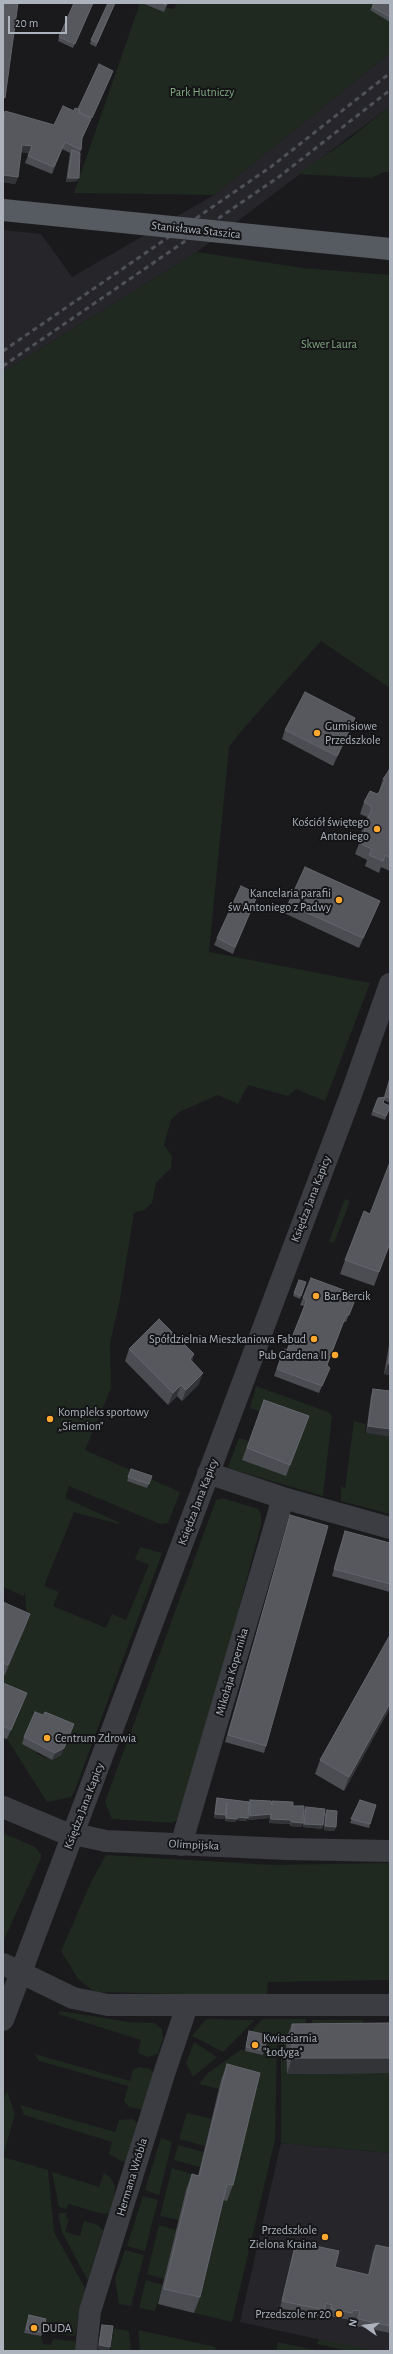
<!DOCTYPE html>
<meta charset="utf-8">
<style>
body{margin:0}
#map{position:relative;width:393px;height:2354px;overflow:hidden;background:#1a1a1d;font-family:"Alegreya Sans",sans-serif}
canvas{display:block}
.frame{position:absolute;inset:0;border:4px solid #acb3bd;pointer-events:none}
.north{position:absolute;left:345px;top:2306px;width:40px;height:40px;-webkit-text-stroke:3px #151518;paint-order:stroke;rotate:284deg;font-size:11px;font-weight:700;line-height:16px;text-align:center;color:#acb3bd}
.north::after{content:'';display:block;margin:auto;width:14px;height:18px;background:#acb3bd;clip-path:polygon(50% 0,100% 100%,50% 72%,0 100%)}
.scale{position:absolute;left:8px;top:16px;width:59px;height:18px;box-sizing:border-box;border:2px solid #acb3bd;border-top:0;padding-left:5px;font-size:12px;line-height:14px;white-space:nowrap;color:#acb3bd;-webkit-text-stroke:3px #151518;paint-order:stroke}
</style>
<div id="map">
<canvas width="393" height="2354"></canvas>
<div class="frame"></div>
<div class="north">N</div>
<div class="scale">20 m</div>
</div>
<script>
const context = document.querySelector('canvas').getContext('2d');
context.lineJoin = 'round';
function paint(path, color) { context.fillStyle = color; context.fill(path, 'evenodd'); }
const toPath = rows => new Path2D(rows.map(r => 'M' + r).join(''));
function trace(path, color, width, dash) { context.strokeStyle = color; context.lineWidth = width; context.lineCap = dash ? 'butt' : 'round'; context.setLineDash(dash || []); context.stroke(path); }
function write(font, color, halo, rows, align = 'center') {
  context.font = font + ' "Alegreya Sans",sans-serif'; context.lineWidth = 4; context.setLineDash([]); context.textBaseline = 'middle'; context.strokeStyle = halo; context.fillStyle = color; for (const [text, x, y, turn = 0] of rows) {
    context.save(); context.translate(x, y); context.rotate((+turn || 0) * Math.PI / 180); context.textAlign = isNaN(turn) ? turn : align; if (halo) context.strokeText(text, 0, 0); context.fillText(text, 0, 0); context.restore();
  }
}
paint(toPath([
 [390,53,390,106,197,252,3,372,3,230,41,234,72,277,214,195],
 [281,2143,390,2153,390,2351,372,2351,240,2322]
]), '#26262a');
paint(toPath([
 [140,3,174,9,177,3,390,3,390,53,214,195,74,193],
 [390,106,390,172,384,172,371,178,298,174,349,139],
 [197,252,303,268,390,275,390,688,321,641,243,729,229,747,209,952,370,983,325,1101,296,1089,288,1096,248,1085,238,1104,218,1095,179,1112,171,1120,164,1145,172,1156,171,1168,156,1183,152,1203,144,1210,134,1213,120,1299,110,1344,111,1388,85,1450,180,1492,168,1523,160,1524,69,1486,65,1498,120,1523,118,1524,74,1512,44,1586,59,1592,53,1606,106,1628,112,1614,126,1620,149,1565,135,1559,140,1547,162,1553,75,1790,71,1797,47,1802,7,1739,23,1703,3,1694,3,1674,27,1623,25,1593,23,1596,3,1587,3,372],
 [71,1731,61,1754,52,1760,37,1754,36,1750],
 [345,1199,350,1201,334,1243,329,1241],
 [256,1386,328,1412,332,1416,323,1496,231,1469,228,1467,239,1438,249,1441,243,1459,304,1428,250,1408],
 [354,1421,366,1424,365,1433,390,1437,390,1514,341,1501,341,1486,345,1489],
 [223,1498,258,1509,261,1514,261,1525,185,1813,173,1823,112,1819,105,1802,216,1500],
 [3,1833,35,1847,41,1854,41,1858,3,1942],
 [106,1855,273,1865,390,1863,390,1980,268,1982,267,1996,95,1992,78,1979,61,1951,91,1882],
 [60,2011,129,2022,154,2023,162,2029,163,2038,158,2054,148,2057,138,2053,141,2040,58,2014],
 [206,2019,255,2020,223,2052,192,2036],
 [262,2019,306,2019,305,2039,287,2074,390,2073,390,2153,281,2143,281,2045,277,2045,275,2140,232,2322,194,2313,222,2199,227,2200,221,2080,219,2089,199,2084,208,2073,242,2049,245,2051,248,2035],
 [312,2020,363,2020,363,2038,313,2039],
 [194,2042,217,2057,193,2077,186,2063],
 [35,2054,130,2081,133,2070,139,2067,148,2068,153,2072,153,2076,143,2110,129,2107,124,2101,128,2086,39,2061],
 [7,2091,15,2114,3,2156,3,2101],
 [20,2105,115,2132,119,2120,133,2119,137,2123,127,2161,123,2162,109,2154,112,2142,24,2115],
 [187,2113,212,2119,205,2146,179,2139],
 [161,2138,172,2142,159,2195,145,2190],
 [178,2145,204,2152,200,2167,174,2160],
 [3,2157,48,2170,54,2232,85,2288,75,2336,53,2333,56,2324,44,2323,24,2333,41,2336,43,2344,51,2345,53,2339,75,2341,75,2351,3,2351],
 [172,2168,198,2176,194,2192,186,2190,179,2220,160,2216],
 [52,2172,99,2187,104,2173,110,2177,115,2186,113,2208,109,2213,103,2214,69,2204,66,2209,59,2207],
 [143,2196,158,2200,145,2251,127,2246],
 [60,2213,67,2213,66,2217,69,2219,65,2232,80,2236,84,2221,98,2225,103,2231,88,2281,62,2232,58,2214],
 [159,2225,176,2230,164,2279,147,2274],
 [125,2250,144,2255,131,2306,119,2304,115,2279],
 [146,2280,163,2285,155,2311,139,2308],
 [114,2328,129,2331,131,2351,110,2351],
 [138,2330,216,2347,215,2351,140,2351],
 [319,2339,367,2349,372,2351,347,2351,317,2344],
 [278,2342,319,2351,276,2351]
]), '#1f2920');
trace(toPath([
 [208,1473,283,1498,390,1528],
 [3,1807,60,1831,106,1841,287,1849,390,1851],
 [181,1845,283,1498],
 [3,1964,73,1998,108,2005,390,2005],
 [3,2020,352,1092,390,984],
 [86,2351,90,2311,165,2071,187,2006]
]), '#3b3d42', 22);
trace(toPath([
 [3,351,272,166,390,73],
 [3,366,280,176,390,90]
]), '#4e5157', 3, [5, 4]);
trace(toPath([
 [3,210,390,249]
]), '#565a61', 22);
paint(toPath([
 [93,3,73,48,58,41,59,37],
 [115,3,96,47,90,44,91,40],
 [142,3,168,3,164,12],
 [390,3,390,22,370,10,372,7],
 [112,74,90,121,82,139,81,150,80,153,77,181,66,182,70,153,62,149,52,174,25,163,29,153,21,152,18,177,15,184,3,182,3,117,5,111,54,125,78,109],
 [355,718,352,727,333,766,282,739,285,730],
 [390,766,390,871,381,867,379,873,365,866,367,860,355,854,362,836,360,835,367,819,367,817,360,814,364,802,377,794,380,791,379,791,383,779,387,773],
 [258,894,233,954,214,945,217,938],
 [288,904,376,911,359,948,284,913],
 [390,1077,390,1103,384,1100,383,1103,390,1107,385,1120,371,1115,378,1098,384,1097],
 [370,1214,390,1243,374,1286,340,1274,345,1260],
 [299,1280,306,1282,300,1299,293,1296],
 [357,1295,346,1322,344,1322,327,1365,327,1375,319,1393,274,1376,284,1349,287,1350,304,1306,300,1305,303,1298],
 [390,1339,390,1375,384,1374],
 [129,1349,194,1354,192,1361,199,1384,182,1401,177,1396,168,1405,125,1361],
 [373,1389,390,1391,366,1433,371,1396],
 [264,1400,309,1416,286,1476,242,1460],
 [131,1469,152,1476,147,1488,127,1481],
 [290,1515,266,1746,264,1753,225,1742,288,1522],
 [345,1531,390,1543,390,1592,332,1576],
 [3,1602,27,1623,5,1675,3,1674],
 [390,1635,390,1708,344,1791,315,1774,320,1760],
 [3,1683,23,1703,7,1739,3,1738],
 [43,1715,71,1731,61,1755,52,1760,22,1744,24,1737],
 [217,1798,249,1802,250,1800,272,1803,272,1801,293,1806,303,1823,301,1827,290,1826,290,1824,269,1823,270,1818,248,1820,249,1810,248,1818,246,1821,236,1820,236,1822,225,1821,225,1814,224,1819,214,1818,216,1801],
 [360,1800,376,1805,369,1828,350,1823],
 [306,1807,323,1825,322,1829,303,1827,304,1810],
 [327,1810,336,1827,334,1831,324,1830,325,1814],
 [390,2023,390,2073,287,2074,286,2039,292,2024],
 [249,2031,264,2051,263,2055,245,2051,248,2035],
 [227,2064,233,2185,227,2201,223,2200,200,2297,194,2313,158,2304,186,2190,192,2174,198,2176,221,2080],
 [296,2242,335,2267,368,2275,373,2252,376,2245,390,2248,390,2333,356,2326,357,2318,351,2317,350,2320,329,2316,330,2312,324,2310,321,2317,280,2308,294,2249],
 [29,2315,43,2333,41,2336,24,2333],
 [102,2325,109,2351,98,2349,101,2328]
]), '#4b4d52');
paint(toPath([
 [65,142,62,149,52,174,54,167],
 [22,145,32,146,30,153,19,152],
 [3,175,18,177,15,184,3,182],
 [68,178,79,178,77,181,66,182],
 [355,718,352,727,333,766,337,756],
 [258,894,255,901,233,954,235,947],
 [380,901,376,911,359,948,363,938],
 [194,1354,190,1366,190,1359],
 [388,1364,390,1364,390,1375,384,1374],
 [203,1373,199,1384,182,1401,186,1390],
 [181,1385,177,1396,168,1405,173,1393],
 [368,1426,390,1429,390,1437,366,1433],
 [30,1614,27,1623,5,1675,8,1665],
 [390,1703,390,1708,344,1791,349,1777],
 [74,1724,61,1755,52,1760,55,1753],
 [215,1814,225,1815,224,1819,214,1818],
 [271,1814,270,1818,248,1820,250,1816],
 [237,1817,248,1818,246,1821,236,1820,236,1822,225,1821,226,1818],
 [271,1819,291,1820,290,1824,269,1823],
 [292,1822,303,1823,301,1827,290,1826],
 [304,1824,323,1825,322,1829,303,1827],
 [325,1826,336,1827,334,1831,324,1830],
 [292,2058,390,2058,390,2073,287,2074],
 [99,2345,110,2347,109,2351,98,2349]
]), '#333438');
const building = toPath([
 [3,3,18,3,5,98,3,97,3,3],
 [74,3,93,3,75,44,59,37,74,3],
 [108,3,115,3,97,43,91,40,108,3],
 [161,3,167,3,166,5,161,3],
 [374,3,390,3,390,17,372,7,374,3],
 [99,64,113,71,92,118,79,112,80,110,78,109,99,64],
 [63,106,74,111,75,108,80,110,79,113,91,119,82,138,81,150,65,142,54,167,28,156,32,146,22,145,18,177,3,175,3,129,5,111,54,125,63,106],
 [72,150,80,153,79,178,68,178,72,150],
 [305,692,355,718,337,756,285,730,305,692],
 [390,769,390,858,385,855,383,861,369,855,372,849,359,843,367,825,365,824,371,811,371,806,364,802,370,791,377,794,380,791,385,780,383,779,390,769],
 [305,867,380,901,363,938,288,904,305,867],
 [241,886,258,894,235,947,217,938,241,886],
 [390,1078,390,1098,385,1096,390,1078],
 [385,1097,383,1103,390,1106,390,1107,386,1116,373,1111,378,1098,385,1097],
 [390,1162,390,1243,379,1272,345,1260,364,1211,370,1214,390,1162],
 [311,1278,357,1295,349,1315,346,1315,327,1365,330,1368,322,1386,277,1369,284,1349,287,1350,307,1300,303,1298,311,1278],
 [299,1280,306,1282,301,1296,294,1293,299,1280],
 [159,1319,194,1354,190,1359,203,1373,186,1390,181,1385,173,1393,129,1349,159,1319],
 [390,1350,390,1364,388,1364,390,1350],
 [373,1389,390,1391,390,1429,368,1426,373,1389],
 [264,1400,309,1416,290,1465,247,1448,264,1400],
 [131,1469,152,1476,149,1484,128,1477,131,1469],
 [290,1515,328,1526,266,1746,228,1735,290,1515],
 [345,1531,390,1543,390,1584,334,1569,345,1531],
 [3,1602,30,1614,8,1665,3,1663,3,1602],
 [390,1635,390,1703,349,1777,320,1760,390,1635],
 [3,1683,27,1693,11,1730,3,1726,3,1683],
 [35,1712,43,1715,45,1712,74,1724,64,1748,55,1753,24,1737,35,1712],
 [217,1798,249,1802,248,1818,237,1817,237,1819,226,1818,227,1802,225,1815,215,1814,217,1798],
 [250,1800,271,1801,272,1805,272,1801,293,1802,293,1806,304,1806,303,1823,292,1822,291,1820,271,1819,271,1814,250,1816,250,1800],
 [360,1800,376,1805,370,1824,351,1819,360,1800],
 [306,1807,325,1809,323,1825,304,1824,306,1807],
 [327,1810,337,1811,336,1827,325,1826,327,1810],
 [390,2023,390,2058,292,2058,292,2024,390,2023],
 [249,2031,268,2035,264,2051,246,2047,249,2031],
 [227,2064,260,2073,233,2185,227,2184,200,2297,164,2289,192,2174,199,2176,227,2064],
 [296,2242,339,2251,335,2267,369,2275,376,2245,390,2248,390,2326,358,2319,360,2311,353,2310,352,2313,331,2309,332,2305,326,2303,324,2310,282,2301,296,2242],
 [29,2315,46,2319,43,2333,26,2329,29,2315],
 [102,2325,113,2326,110,2347,99,2345,102,2325]
]);
paint(building, '#56585e');
trace(building, '#63666c', 1);
for (const [x, y, r, color] of [
 [317,733,4,"#ffa830"],
 [377,829,4,"#ffa830"],
 [339,900,4,"#ffa830"],
 [316,1296,4,"#ffa830"],
 [314,1339,4,"#ffa830"],
 [335,1355,4,"#ffa830"],
 [50,1419,4,"#ffa830"],
 [47,1738,4,"#ffa830"],
 [255,2045,4,"#ffa830"],
 [325,2237,4,"#ffa830"],
 [339,2314,4,"#ffa830"],
 [34,2328,4,"#ffa830"]
]) { const dot = new Path2D(); dot.arc(x, y, r, 0, 2 * Math.PI); context.fillStyle = color; context.fill(dot); trace(dot, '#151518', 1.5); }
write('12px', '#82aa81', '#151518', [
 ["Park Hutniczy",202,92],
 ["Skwer Laura",329,344]
]);
write('12px', '#acb3bd', '#151518', [
 ["Stanisława Staszica",196,230,6],
 ["Księdza Jana Kapicy",311,1199,-69],
 ["Księdza Jana Kapicy",198,1502,-69],
 ["Mikołaja Kopernika",232,1672,-74],
 ["Księdza Jana Kapicy",84,1806,-69],
 ["Olimpijska",194,1845,3],
 ["Hermana Wróbla",132,2177,-73]
]);
write('12px', '#acb3bd', '#151518', [
 ["Gumisiowe",325,726],
 ["Przedszkole",325,740],
 ["Kościół świętego",369,822,"right"],
 ["Antoniego",369,836,"right"],
 ["Kancelaria parafii",331,893,"right"],
 ["św Antoniego z Padwy",331,907,"right"],
 ["Bar Bercik",324,1296],
 ["Spółdzielnia Mieszkaniowa Fabud",306,1339,"right"],
 ["Pub Gardena II",327,1355,"right"],
 ["Kompleks sportowy",58,1412],
 ["„Siemion”",58,1426],
 ["Centrum Zdrowia",55,1738],
 ["Kwiaciarnia",263,2038],
 ["\"Łodyga\"",263,2052],
 ["Przedszkole",317,2230,"right"],
 ["Zielona Kraina",317,2244,"right"],
 ["Przedszole nr 20",331,2314,"right"],
 ["DUDA",42,2328]
], 'left');
</script>
